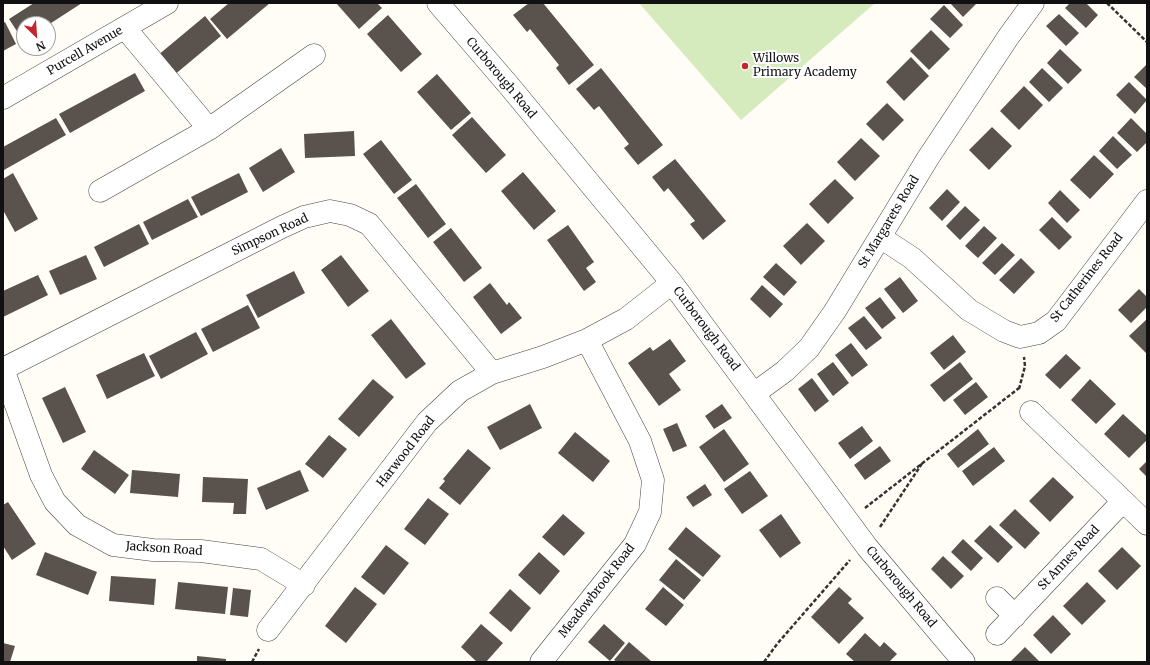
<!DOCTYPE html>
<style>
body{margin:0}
#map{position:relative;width:1150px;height:665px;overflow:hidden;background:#fffdf5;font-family:Merriweather,serif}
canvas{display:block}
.frame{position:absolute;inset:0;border:4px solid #111;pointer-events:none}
.north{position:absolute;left:16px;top:16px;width:40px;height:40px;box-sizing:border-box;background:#fff;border:1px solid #a0a0a0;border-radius:50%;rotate:155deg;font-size:11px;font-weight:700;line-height:16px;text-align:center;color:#111}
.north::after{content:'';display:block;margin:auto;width:14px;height:18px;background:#c4262e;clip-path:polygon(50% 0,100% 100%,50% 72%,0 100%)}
</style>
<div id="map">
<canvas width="1150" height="665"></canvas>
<div class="frame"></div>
<div class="north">N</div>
</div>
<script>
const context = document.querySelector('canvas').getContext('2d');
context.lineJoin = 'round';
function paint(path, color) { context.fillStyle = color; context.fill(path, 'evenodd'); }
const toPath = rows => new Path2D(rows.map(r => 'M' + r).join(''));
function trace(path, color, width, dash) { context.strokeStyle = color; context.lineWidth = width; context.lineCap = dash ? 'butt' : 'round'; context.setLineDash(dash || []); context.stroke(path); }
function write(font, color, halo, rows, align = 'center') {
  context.font = font + ' Merriweather,serif'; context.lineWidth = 4; context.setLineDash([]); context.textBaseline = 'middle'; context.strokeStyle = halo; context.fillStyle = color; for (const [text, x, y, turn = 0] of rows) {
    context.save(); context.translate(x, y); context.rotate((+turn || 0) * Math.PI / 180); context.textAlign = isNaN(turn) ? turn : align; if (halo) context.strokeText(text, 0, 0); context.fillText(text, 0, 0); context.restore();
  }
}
paint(toPath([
 [639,3,875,3,741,120]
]), '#d5ebbd');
paint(toPath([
 [34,3,82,3,48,25,24,24,24,42,9,19],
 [229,3,270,3,227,39,210,19],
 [336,3,377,3,382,8,359,29],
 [529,3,543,3,594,65,569,85,556,68,559,65,530,29,527,32,513,15],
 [950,3,977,3,963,17],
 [1070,3,1086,3,1098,15,1086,28,1065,8],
 [944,5,963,25,950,38,930,19],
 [1059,14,1079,33,1066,46,1046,26],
 [388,15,422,54,401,72,367,34],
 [205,16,221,36,173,76,157,56],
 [5,22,16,44,3,51,3,23],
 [931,30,950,49,929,70,910,51],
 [1060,49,1082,70,1068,84,1047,63],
 [911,57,929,76,904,101,886,82],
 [1147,64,1147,89,1134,77],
 [601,68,663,145,638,165,624,148,629,144,599,106,594,110,576,89],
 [1042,68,1063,88,1049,102,1029,82],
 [135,73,145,91,70,133,59,114],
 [437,74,471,113,451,130,417,92],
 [1129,82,1147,100,1135,114,1116,95],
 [1024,86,1043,105,1019,130,1000,111],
 [887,103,904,120,883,141,866,124],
 [472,117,506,155,486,173,452,135],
 [56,118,66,135,4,170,3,147],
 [1131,118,1147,134,1147,142,1137,152,1117,133],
 [992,127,1012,146,989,170,969,150],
 [354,131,355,156,305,158,304,134],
 [1113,136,1132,155,1117,169,1099,151],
 [861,138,880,156,855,181,837,162],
 [381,140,412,180,394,194,363,154],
 [281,148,295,172,263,192,249,168],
 [1094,155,1114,174,1090,199,1070,180],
 [675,159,726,221,703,240,690,224,695,221,668,188,664,192,652,177],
 [523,172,556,211,534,230,501,191],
 [13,173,38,219,15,232,3,210,3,179],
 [239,173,248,192,201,216,191,197],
 [835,179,854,198,828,224,809,204],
 [416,184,446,224,428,238,397,198],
 [947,189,960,202,942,221,929,208],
 [1060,190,1080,210,1067,223,1048,203],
 [188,199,198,217,152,240,143,222],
 [965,206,980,220,960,240,946,226],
 [1052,217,1072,237,1059,250,1039,230],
 [807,223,825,241,801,265,783,246],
 [139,224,149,244,104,267,94,247],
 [568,225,594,262,586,268,596,282,584,291,547,240],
 [984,226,997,238,978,258,965,246],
 [451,228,482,268,464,282,433,242],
 [1002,243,1015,255,995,275,982,263],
 [86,255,97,279,60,295,49,271],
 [341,255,369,291,348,307,321,270],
 [1021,258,1035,272,1014,294,999,280],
 [776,263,797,282,784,296,763,277],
 [294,271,305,293,258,318,246,295],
 [38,275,48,295,3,317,3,291],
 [900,277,918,301,903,313,884,289],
 [490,283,507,305,509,302,522,318,501,334,473,297],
 [762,285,783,304,770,318,750,299],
 [1139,289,1147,297,1147,307,1131,323,1118,310],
 [880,297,896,318,882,329,865,308],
 [248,305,260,328,213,352,201,329],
 [864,316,882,338,866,350,848,328],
 [391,319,426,364,406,379,371,335],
 [1147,319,1147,354,1129,336],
 [196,332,208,354,161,379,149,356],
 [953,335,966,352,944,370,930,353],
 [670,339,686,361,669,374,681,390,659,406,628,363,650,347,653,351],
 [851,343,868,365,852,377,835,355],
 [144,353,155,376,107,399,96,375],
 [1066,354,1081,368,1060,389,1045,375],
 [833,362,849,383,833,396,817,374],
 [960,362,973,379,944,402,930,385],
 [812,378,829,401,815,412,798,389],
 [373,379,394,397,359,437,338,419],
 [1090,379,1116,404,1096,424,1071,400],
 [976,382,988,397,965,415,953,400],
 [65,387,86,432,63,443,42,398],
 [530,404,542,428,500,450,487,427],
 [722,404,732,418,714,429,705,416],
 [1123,414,1147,436,1147,440,1129,458,1104,434],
 [677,423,687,446,673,452,663,429],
 [862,426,873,441,850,459,838,443],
 [724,429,749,464,724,482,699,447],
 [978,429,989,444,958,468,947,454],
 [575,432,610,461,593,482,558,453],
 [329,435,347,449,323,478,305,464],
 [880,446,891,461,865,480,854,465],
 [994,447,1005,461,973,486,962,471],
 [468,449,491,468,460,505,439,488,445,481,443,479],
 [94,450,129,475,115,494,81,469],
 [1147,461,1147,477,1139,469],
 [132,470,180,474,178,497,130,493],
 [300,470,309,491,266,510,257,488],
 [750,471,768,496,742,514,724,489],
 [203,477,248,479,246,514,233,514,234,503,202,502],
 [1053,477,1074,497,1050,522,1029,501],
 [705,484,712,495,693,507,686,497],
 [428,498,449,514,425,545,404,529],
 [8,502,36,544,12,560,3,546,3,505],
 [1015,509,1040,533,1025,549,999,525],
 [563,514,585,533,564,556,542,537],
 [781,514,801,543,780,558,759,530],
 [990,525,1013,547,998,563,974,541],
 [686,527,721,556,703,577,668,549],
 [963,539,983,558,971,571,951,552],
 [386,545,409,563,384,595,361,577],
 [1122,547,1141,566,1117,590,1098,571],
 [45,552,97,572,88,595,36,575],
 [539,552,560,571,540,595,518,575],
 [943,556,964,576,951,589,931,569],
 [676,559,701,580,684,600,659,580],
 [111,576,156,579,154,605,109,601],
 [178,582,228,587,225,614,175,609],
 [1087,582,1106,601,1082,625,1063,606],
 [355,587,377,604,346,643,325,626],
 [663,587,684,605,666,626,645,609],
 [839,587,852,599,848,603,864,618,839,644,811,617],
 [233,588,251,590,248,617,230,615],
 [510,589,531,608,511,632,489,613],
 [1053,615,1071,634,1051,654,1033,635],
 [481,624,503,643,486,662,477,662,461,647],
 [604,624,625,643,610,661,588,642],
 [865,633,880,647,884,642,897,654,889,662,855,662,846,654],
 [629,642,651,661,649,662,617,662,614,660],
 [3,643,15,646,10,662,3,662],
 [1025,647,1040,662,1010,662],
 [197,656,226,659,226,662,197,662]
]), '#5a524d');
const minor = toPath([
 [438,3,511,88,672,283,867,547,964,662],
 [125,28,209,129],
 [3,98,167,3],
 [100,191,209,129,314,55],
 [880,237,912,258,969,310,1004,331,1020,337,1039,333,1056,321,1147,201],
 [3,369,282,227,304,217,330,211,350,215,369,224,492,373],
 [3,369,41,475,55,502,77,525,113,545,153,550,201,551,261,559,304,585],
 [755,393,785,371,809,348,835,311,928,158,1009,36,1033,3],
 [1031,412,1147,524],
 [997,598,1015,616],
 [268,630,427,422,460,391,492,373,543,357,587,340,626,319,672,283],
 [997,634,1123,501],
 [541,662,635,544,650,512,653,480,640,441,587,340]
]);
trace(minor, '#444', 23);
trace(toPath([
 [1107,3,1147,42],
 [1019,389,1025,366,1024,357],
 [865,508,1019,388],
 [880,527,923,462],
 [252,662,259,649],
 [764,662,777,644,850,560]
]), '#333', 2.5, [4, 2]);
trace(minor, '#fff', 22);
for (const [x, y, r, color] of [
 [745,66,4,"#c4262e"]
]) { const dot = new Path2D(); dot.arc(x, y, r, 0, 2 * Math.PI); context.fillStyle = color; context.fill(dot); trace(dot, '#fff', 1.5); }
write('12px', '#111', '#fff', [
 ["Purcell Avenue",85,51,-30],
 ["Curborough Road",501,78,50],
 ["St Margarets Road",889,222,-59],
 ["Simpson Road",270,235,-25],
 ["St Catherines Road",1087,278,-52],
 ["Curborough Road",706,329,53],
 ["Harwood Road",406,452,-52],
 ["Jackson Road",164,549,4],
 ["St Annes Road",1069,558,-47],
 ["Curborough Road",901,587,50],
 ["Meadowbrook Road",597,591,-52]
]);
write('12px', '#111', '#fff', [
 ["Willows",753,59],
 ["Primary Academy",753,73]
], 'left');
</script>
